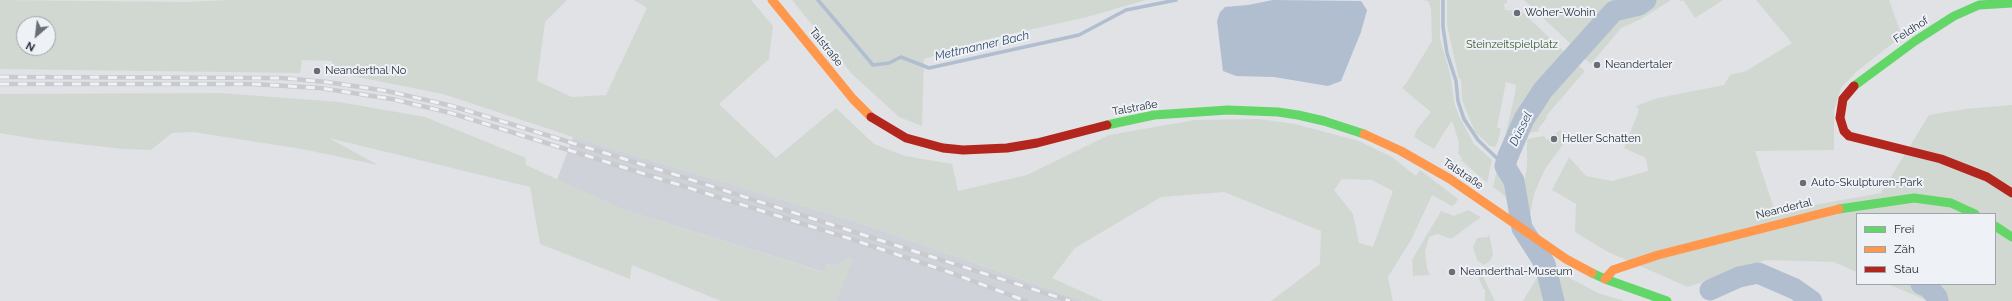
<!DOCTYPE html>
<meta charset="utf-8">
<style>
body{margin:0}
#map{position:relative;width:2012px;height:301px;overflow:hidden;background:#e0e2e5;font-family:Raleway,sans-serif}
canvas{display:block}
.legend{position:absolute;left:1856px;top:213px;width:140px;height:72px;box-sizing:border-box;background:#eef1f5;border:1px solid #9fa4ab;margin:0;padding:5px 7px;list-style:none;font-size:12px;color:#28303d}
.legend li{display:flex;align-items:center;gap:8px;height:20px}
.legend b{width:20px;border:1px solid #9fa4ab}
.north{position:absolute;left:16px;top:16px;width:40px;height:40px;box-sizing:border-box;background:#eef1f5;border:1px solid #9fa4ab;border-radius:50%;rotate:208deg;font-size:11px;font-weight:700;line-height:16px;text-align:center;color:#28303d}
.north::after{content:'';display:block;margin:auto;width:14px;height:18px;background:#686e78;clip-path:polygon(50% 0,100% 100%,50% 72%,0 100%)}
</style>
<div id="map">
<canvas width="2012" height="301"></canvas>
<ul class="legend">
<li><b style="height:5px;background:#63d668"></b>Frei</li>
<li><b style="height:5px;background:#ff974d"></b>Zäh</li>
<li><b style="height:5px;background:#b3261e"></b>Stau</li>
</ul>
<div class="north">N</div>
</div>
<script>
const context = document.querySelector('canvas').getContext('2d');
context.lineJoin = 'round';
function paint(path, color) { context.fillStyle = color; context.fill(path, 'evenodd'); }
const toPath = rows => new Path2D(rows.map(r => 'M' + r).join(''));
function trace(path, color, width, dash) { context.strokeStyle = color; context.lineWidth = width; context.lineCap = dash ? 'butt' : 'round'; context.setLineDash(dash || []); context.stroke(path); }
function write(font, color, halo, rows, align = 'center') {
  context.font = font + ' Raleway,sans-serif'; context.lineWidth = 4; context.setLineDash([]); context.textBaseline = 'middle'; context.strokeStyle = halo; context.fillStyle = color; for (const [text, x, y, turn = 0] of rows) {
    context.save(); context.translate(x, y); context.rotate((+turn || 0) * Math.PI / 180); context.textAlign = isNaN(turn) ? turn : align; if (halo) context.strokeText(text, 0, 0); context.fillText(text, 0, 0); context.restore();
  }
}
paint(toPath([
 [573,137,863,224,1084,301,836,301,852,260,849,258,835,266,827,264,824,272,624,210,557,180]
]), '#cfd2d8');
paint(toPath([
 [0,0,186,2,228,0,567,0,545,22,537,81,572,97,606,95,647,8,634,0,751,0,773,26,769,59,719,104,776,158,836,108,874,144,905,156,952,164,958,191,1027,175,1109,135,1195,120,1259,119,1295,124,1359,141,1392,157,1416,176,1420,170,1458,199,1455,204,1452,206,1432,195,1411,240,1388,277,1393,301,1271,301,1320,264,1321,231,1224,192,1161,197,1075,248,1052,278,1103,301,1084,301,863,224,573,137,443,94,338,73,331,61,302,60,300,73,0,69],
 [24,24,48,24,48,48,24,48],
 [1342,179,1372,180,1393,191,1373,247,1359,243,1353,214,1334,190],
 [792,0,1146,0,1087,17,984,40,924,59,922,126,899,117,852,74],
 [1422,0,1440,0,1440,39,1451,77,1454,102,1460,118,1474,144,1492,160,1487,183,1461,160,1462,158,1458,153,1459,143,1453,123,1451,122,1443,134,1434,149,1414,137,1417,129,1431,112,1402,88,1407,82,1432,41,1431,9,1428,1],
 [1447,0,1507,0,1507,3,1504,4,1505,10,1521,11,1568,55,1530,99,1519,117,1514,135,1509,136,1506,132,1515,94,1516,85,1506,82,1497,127,1501,129,1496,147,1490,146,1475,132,1462,100,1461,79,1459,79,1447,25],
 [1524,0,1671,0,1641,19,1621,28,1591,64,1582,57,1591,46,1579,38,1573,46],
 [1676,0,1723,0,1695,18,1684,1],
 [1756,0,1889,0,1902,36,1856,72,1841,88,1834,110,1834,150,1755,151,1775,212,1881,193,1929,115,1965,109,2012,105,2012,301,1929,301,1887,284,1995,284,1995,214,1857,214,1857,272,1834,262,1766,260,1688,287,1608,252,1575,232,1576,204,1552,190,1569,157,1586,176,1612,181,1648,171,1646,158,1624,148,1639,110,1636,106,1658,98,1724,85,1730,75,1746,71,1792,43],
 [1575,63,1585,71,1546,116,1547,118,1538,129,1540,131,1527,133,1528,123,1540,106],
 [220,93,339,102,425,117,526,158,526,165,624,210,823,272,827,264,835,266,849,258,853,260,836,301,721,301,632,265,630,279,540,244,530,187,329,138,378,165,302,149,193,132,172,133,151,150,123,149,35,139,0,133,0,94],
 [1560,130,1565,135,1564,143,1545,169,1534,194,1530,215,1525,201,1524,183,1527,167,1527,139,1544,136,1547,140],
 [1498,166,1506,178,1514,203,1493,187],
 [1468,210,1481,217,1451,239,1438,234,1429,237,1425,252,1427,268,1430,275,1413,276,1412,260,1441,211,1454,216],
 [1489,234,1493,254,1490,261,1484,265,1477,260,1473,247,1477,238,1488,237],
 [1551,268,1598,293,1624,301,1523,301,1539,274],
 [1476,269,1485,280,1495,301,1485,301,1485,289,1483,289]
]), '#d1d8d1');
paint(toPath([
 [1273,0,1361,1,1367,10,1361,32,1341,81,1328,86,1274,77,1236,76,1223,71,1217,21,1220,12,1225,7,1248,5]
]), '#b0becf');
trace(toPath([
 [818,0,873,65,889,63,901,57,929,68,1079,35,1126,10,1176,0],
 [1443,0,1443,27,1447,53,1456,81,1458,101,1464,119,1478,140,1505,166]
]), '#b0becf', 3.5);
trace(toPath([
 [1921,284,1928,287,1937,297,1938,301],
 [1710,290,1739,277,1758,273,1795,289,1812,301],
 [1554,301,1545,264,1522,228,1514,181,1505,166,1508,156,1524,119,1543,90,1614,11,1639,5,1646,0]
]), '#b0becf', 21);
trace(toPath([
 [1854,86,1915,41,1954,16,1979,5,2012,3],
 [1107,125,1154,115,1228,110,1278,112,1298,115,1324,121,1364,134],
 [1839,209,1914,198,1951,203,1975,214],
 [1995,226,2012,237],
 [1592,273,1605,279,1667,301]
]), '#63d668', 9);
trace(toPath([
 [772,0,853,99,871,117],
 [1364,134,1401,151,1450,179,1566,259,1592,273],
 [1605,279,1613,270,1658,255,1839,209]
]), '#ff974d', 9);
trace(toPath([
 [1854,86,1843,99,1840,118,1844,131,1849,136,1941,159,1987,177,2012,193],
 [871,117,906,138,943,148,963,150,1007,148,1037,143,1107,125]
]), '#b3261e', 9);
const rail = toPath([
 [0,77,282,78,327,82,387,91,452,106,670,173,1070,301],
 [0,84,252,84,320,88,392,99,451,113,851,239,949,272,1026,301]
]);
trace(rail, '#c9cacd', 4.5);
trace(rail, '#eef1f5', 3, [9]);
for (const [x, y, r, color] of [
 [1517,13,4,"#686e78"],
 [1597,65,4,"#686e78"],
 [317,71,4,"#686e78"],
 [1554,139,4,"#686e78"],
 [1803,183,4,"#686e78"],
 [1452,272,4,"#686e78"]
]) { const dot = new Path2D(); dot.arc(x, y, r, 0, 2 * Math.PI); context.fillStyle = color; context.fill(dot); trace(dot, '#eef1f5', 1.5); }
write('11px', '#28303d', '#eef1f5', [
 ["Woher-Wohin",1525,13],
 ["Neandertaler",1605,65],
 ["Neanderthal No",325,71],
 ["Heller Schatten",1562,139],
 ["Auto-Skulpturen-Park",1811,183],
 ["Neanderthal-Museum",1460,272]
], 'left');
write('11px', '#28303d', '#eef1f5', [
 ["Feldhof",1911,30,-33],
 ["Talstraße",826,47,51],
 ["Talstraße",1135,108,-10],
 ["Talstraße",1463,174,34],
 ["Neandertal",1784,209,-14]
]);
write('11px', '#3d5836', '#eef1f5', [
 ["Steinzeitspielplatz",1512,45]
]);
write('italic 12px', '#354e6f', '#eef1f5', [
 ["Mettmanner Bach",982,46,-13],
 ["Düssel",1521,129,-64]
]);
</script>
